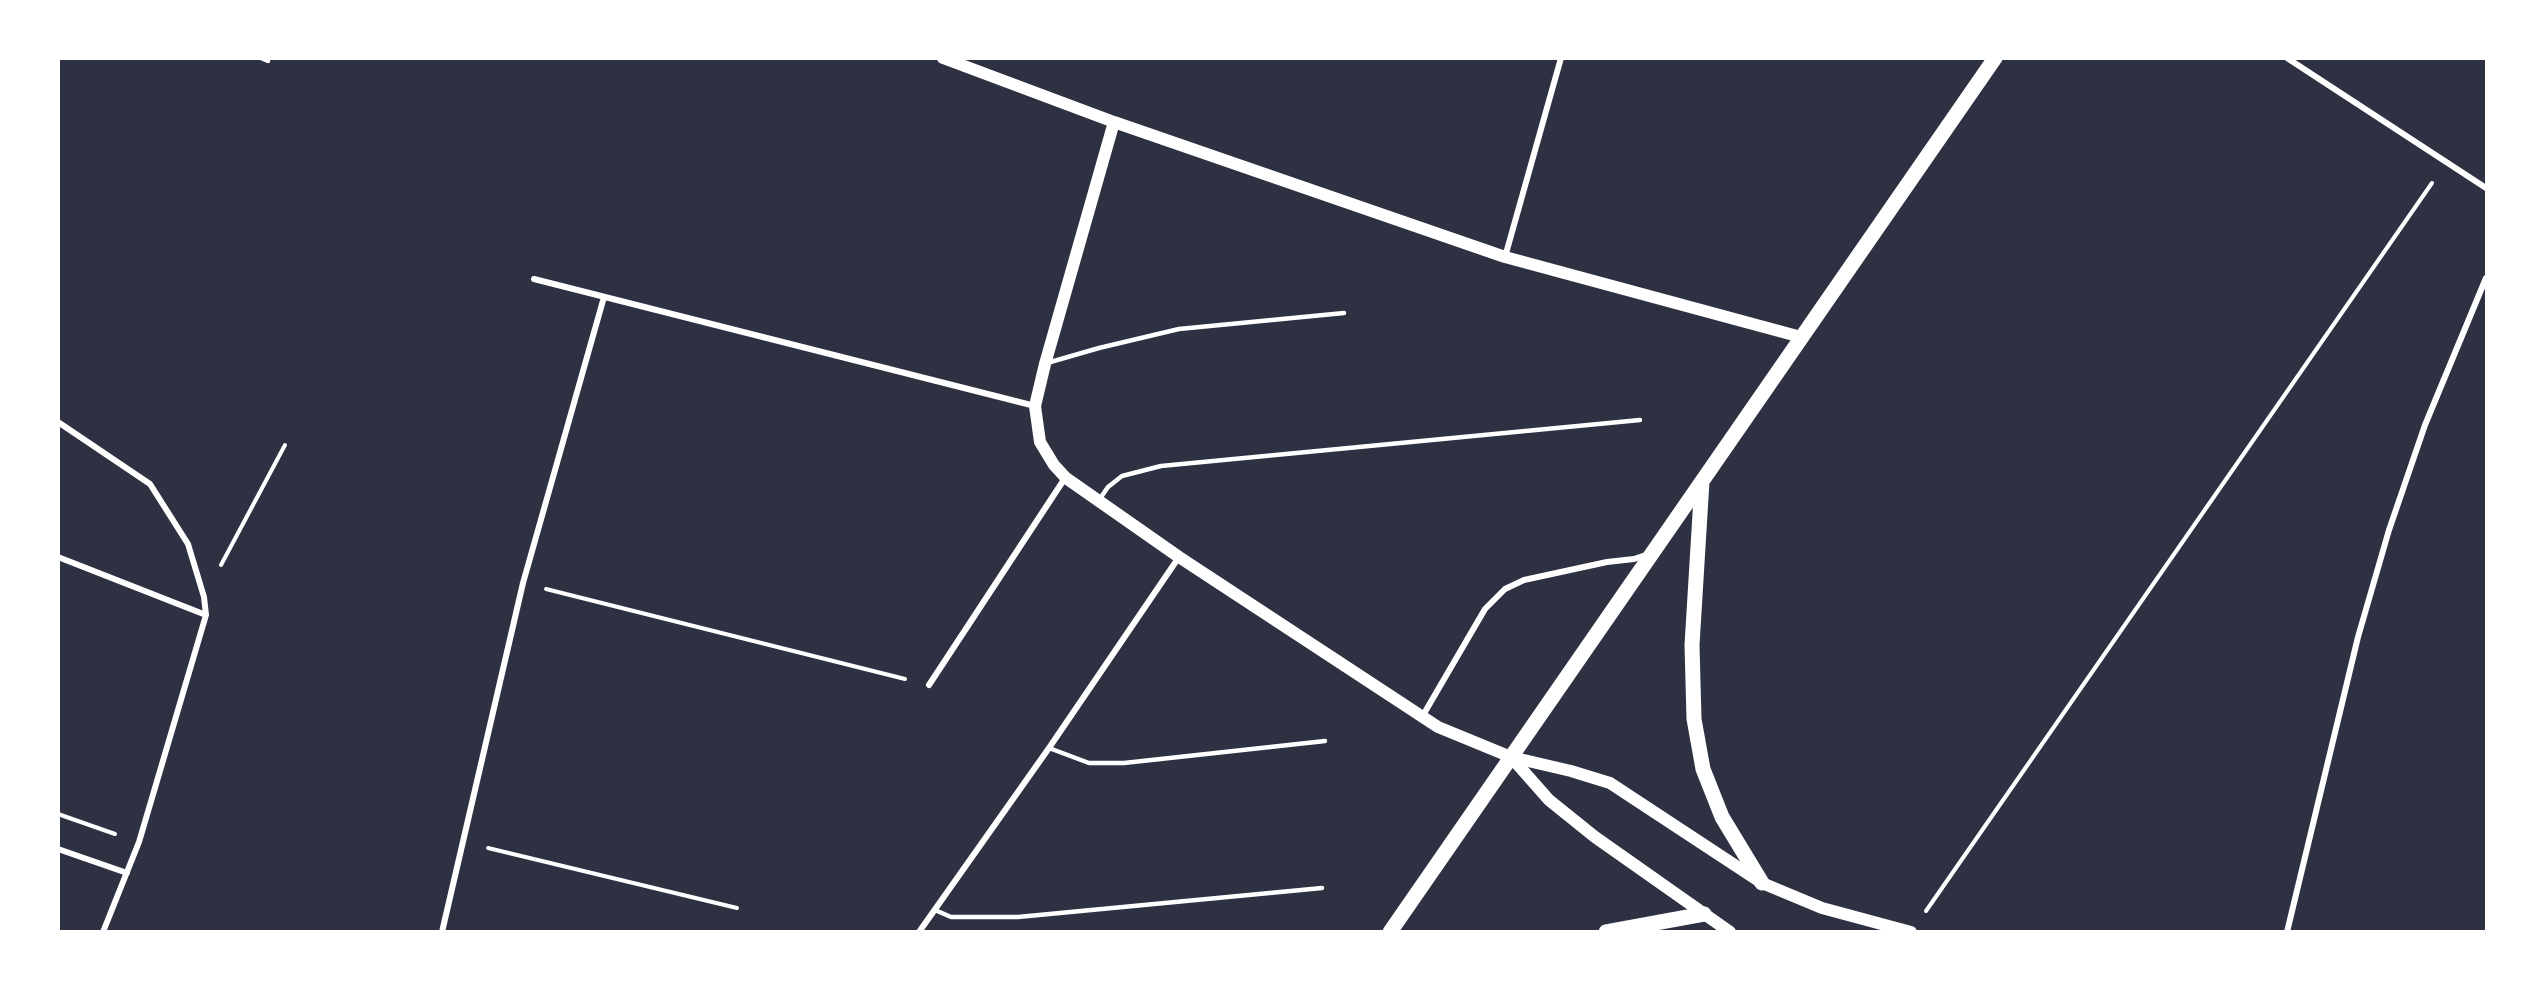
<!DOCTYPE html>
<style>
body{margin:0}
#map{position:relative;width:2545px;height:990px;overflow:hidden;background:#2d3142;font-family:Lato,sans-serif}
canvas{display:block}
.frame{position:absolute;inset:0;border:60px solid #fff;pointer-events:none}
</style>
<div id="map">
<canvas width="2545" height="990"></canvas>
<div class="frame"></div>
</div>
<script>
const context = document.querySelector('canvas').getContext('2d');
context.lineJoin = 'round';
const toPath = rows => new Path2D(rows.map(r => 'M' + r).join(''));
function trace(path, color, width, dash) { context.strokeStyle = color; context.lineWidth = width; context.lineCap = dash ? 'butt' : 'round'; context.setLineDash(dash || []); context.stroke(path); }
trace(toPath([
 [221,565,285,445],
 [546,589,905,679],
 [58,814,115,834],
 [488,848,737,908],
 [1926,911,2432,183]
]), '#fff', 4);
trace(toPath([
 [261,58,268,61],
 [1047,363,1099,348,1179,329,1344,313],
 [1099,500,1108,487,1122,476,1161,466,1640,420],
 [1049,748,1089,763,1124,763,1325,741],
 [935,910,951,917,1018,917,1322,888]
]), '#fff', 4.5);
trace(toPath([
 [2287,58,2486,188],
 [1505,257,1561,58],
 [534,279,1035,406],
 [58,422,150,484,188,544,204,597,206,615,139,842,103,932],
 [58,557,206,615],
 [929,685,1065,478],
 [1422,717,1485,609,1505,589,1524,580,1607,562,1634,559,1646,555],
 [58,849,127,873],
 [442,932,523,583,604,297],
 [919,932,1049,748,1179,557],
 [2287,932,2358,637,2389,530,2425,425,2486,278]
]), '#fff', 6);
trace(toPath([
 [943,58,1114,122,1505,257,1801,337],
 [1114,122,1045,364,1035,406,1040,442,1054,465,1066,478,1179,557,1438,727,1511,757,1571,771,1610,783,1762,883,1822,908,1911,932],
 [1511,757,1549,800,1595,837,1730,932]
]), '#fff', 12);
trace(toPath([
 [1702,481,1692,645,1694,719,1703,769,1722,817,1762,883],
 [1390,932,1995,58],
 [1606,932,1704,914]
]), '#fff', 15);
</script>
